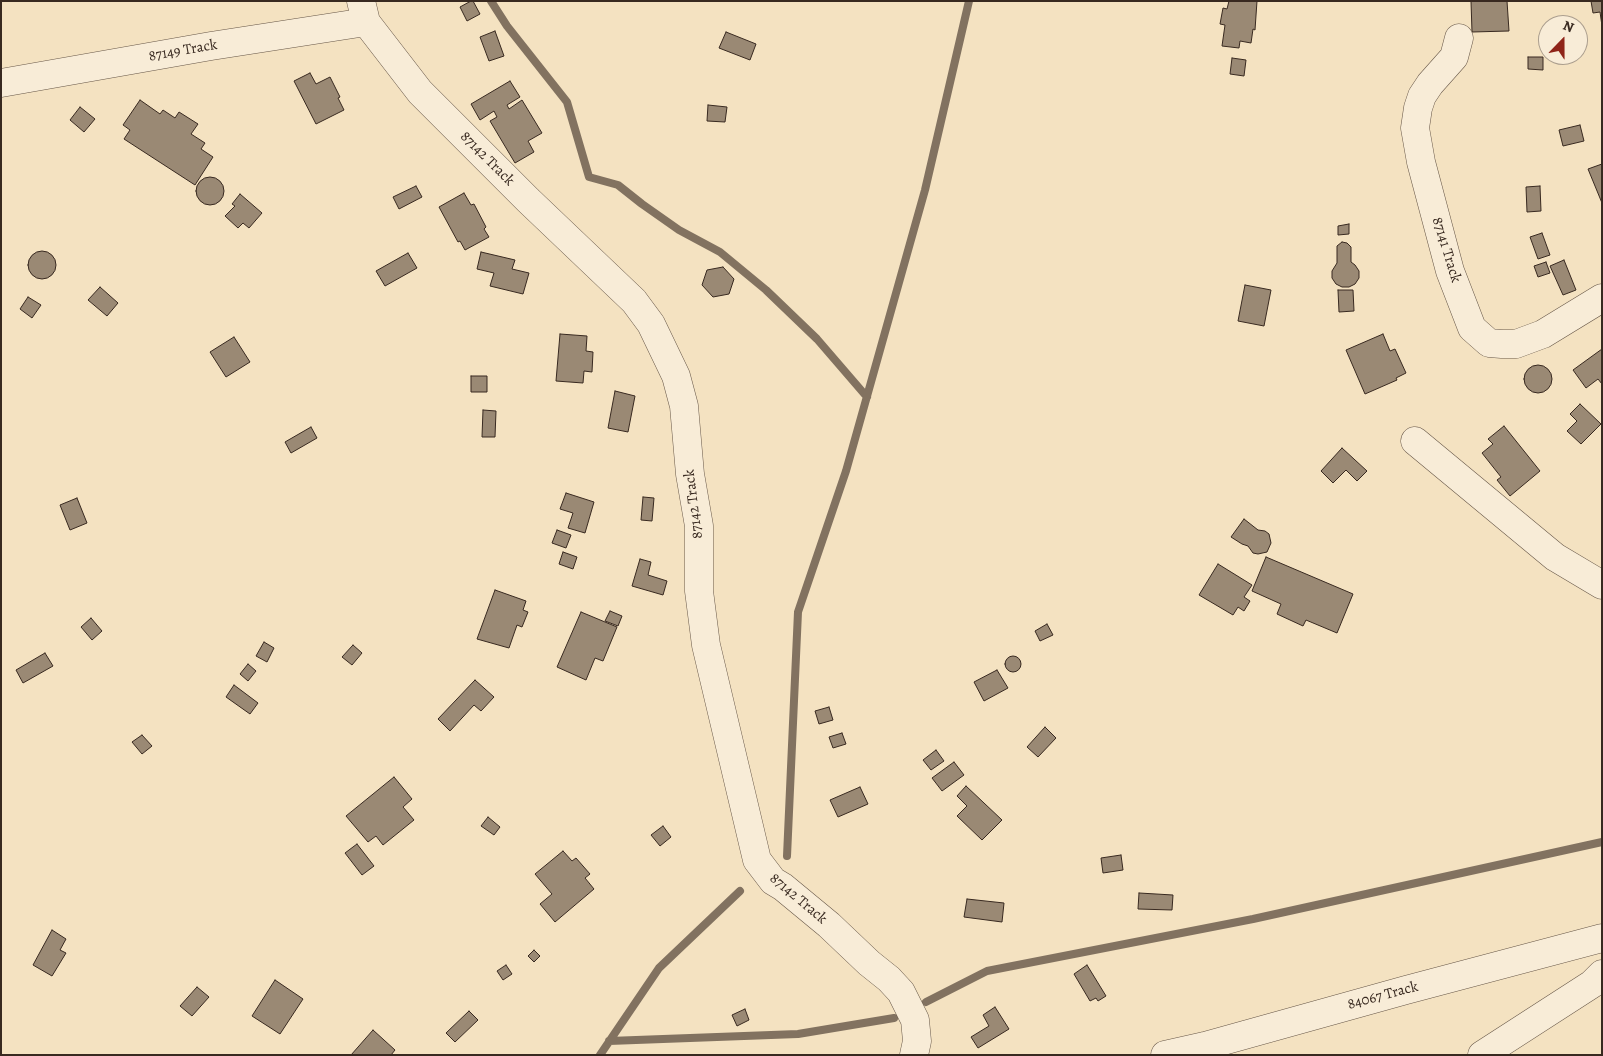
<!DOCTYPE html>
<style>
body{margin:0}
#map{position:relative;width:1603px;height:1056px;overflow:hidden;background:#f4e2c1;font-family:Alegreya,serif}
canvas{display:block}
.frame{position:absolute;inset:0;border:2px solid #382920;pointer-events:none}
.north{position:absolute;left:1538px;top:15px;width:50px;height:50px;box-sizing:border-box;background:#f8ecd7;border:1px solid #ab9e8e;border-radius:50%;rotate:22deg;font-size:14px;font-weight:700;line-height:20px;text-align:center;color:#382920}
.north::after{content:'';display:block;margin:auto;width:18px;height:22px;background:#8f2418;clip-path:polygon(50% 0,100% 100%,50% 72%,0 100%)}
</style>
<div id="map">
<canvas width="1603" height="1056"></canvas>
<div class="frame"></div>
<div class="north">N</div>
</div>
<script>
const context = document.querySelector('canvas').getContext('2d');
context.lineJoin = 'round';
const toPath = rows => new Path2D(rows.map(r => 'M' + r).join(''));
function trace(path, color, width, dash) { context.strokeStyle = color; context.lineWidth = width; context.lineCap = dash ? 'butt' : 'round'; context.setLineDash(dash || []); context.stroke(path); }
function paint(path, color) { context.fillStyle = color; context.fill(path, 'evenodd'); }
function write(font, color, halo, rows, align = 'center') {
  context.font = font + ' Alegreya,serif'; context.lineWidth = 4.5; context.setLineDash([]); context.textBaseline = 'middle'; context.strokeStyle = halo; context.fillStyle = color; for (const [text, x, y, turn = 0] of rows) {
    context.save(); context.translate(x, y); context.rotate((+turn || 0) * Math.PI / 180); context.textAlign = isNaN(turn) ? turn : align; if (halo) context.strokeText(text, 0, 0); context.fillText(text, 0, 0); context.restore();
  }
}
trace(toPath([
 [491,1,507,26,567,102,589,177,618,185,642,204,679,230,720,252,766,290,817,339,867,397],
 [787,856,798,612,846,471,925,190,969,1],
 [926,1002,987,971,1253,919,1602,842],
 [609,1041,798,1034,894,1018],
 [600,1055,659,968,740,891]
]), '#827260', 8);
const building = toPath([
 [471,1,473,1,480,14,467,21,460,7,471,1],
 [1229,1,1257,1,1255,30,1253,29,1251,43,1240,41,1239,48,1222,46,1225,25,1220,24,1223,8,1227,9,1229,1],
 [1471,1,1507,1,1509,31,1472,32,1471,1],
 [1591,1,1602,1,1602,26,1600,12,1593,13,1591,1],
 [495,31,504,56,489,61,480,37,495,31],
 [726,32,756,44,750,60,719,48,726,32],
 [1528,57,1543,57,1543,70,1528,69,1528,57],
 [1232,58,1246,60,1244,76,1230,74,1232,58],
 [310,73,316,84,330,77,340,97,338,98,344,110,316,124,294,81,310,73],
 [510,81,520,97,507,105,509,109,522,100,542,133,528,141,534,152,515,163,490,121,497,117,494,111,480,120,471,104,510,81],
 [140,100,160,114,163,110,175,118,179,112,198,124,191,134,205,143,201,149,213,157,195,185,124,139,130,130,123,125,140,100],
 [708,105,727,107,725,122,707,121,708,105],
 [80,107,95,119,84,132,70,120,80,107],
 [1580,125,1584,141,1563,146,1559,130,1580,125],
 [1602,164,1602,203,1588,169,1602,164],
 '196 191a14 14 0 1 1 28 0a14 14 0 1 1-28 0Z',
 [416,186,422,197,399,209,393,197,416,186],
 [1540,186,1541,211,1527,212,1526,187,1540,186],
 [464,193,471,205,474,204,486,227,484,229,489,237,465,250,460,241,458,242,439,207,464,193],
 [240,194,262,213,249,228,243,223,238,228,225,216,235,206,232,204,240,194],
 [1349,224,1349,234,1338,235,1338,226,1349,224],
 [1542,233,1550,255,1538,259,1530,237,1542,233],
 [1342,242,1347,243,1351,247,1351,262,1355,265,1359,271,1359,278,1355,284,1349,287,1342,287,1336,284,1332,278,1332,271,1337,263,1337,246,1342,242],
 '28 265a14 14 0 1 1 28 0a14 14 0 1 1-28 0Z',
 [481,252,515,260,512,269,529,273,523,294,490,286,494,273,477,269,481,252],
 [408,253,417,268,385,286,376,271,408,253],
 [1564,260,1576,290,1563,295,1550,266,1564,260],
 [1546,262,1550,273,1538,277,1534,266,1546,262],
 [723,267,734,279,729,294,713,297,702,285,707,270,723,267],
 [1245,285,1271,290,1264,326,1238,321,1245,285],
 [100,287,118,303,107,316,88,300,100,287],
 [1338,290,1353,290,1354,311,1339,312,1338,290],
 [28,297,41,305,32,318,20,309,28,297],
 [560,334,587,336,586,351,593,352,592,372,584,371,583,383,556,381,560,334],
 [1383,334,1390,351,1395,349,1406,373,1396,378,1397,380,1365,394,1346,350,1383,334],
 [234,337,250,362,226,377,210,352,234,337],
 [1602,349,1602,384,1598,379,1586,388,1573,370,1602,349],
 '1524 379a14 14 0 1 1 28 0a14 14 0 1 1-28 0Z',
 [471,376,487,376,487,392,471,392,471,376],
 [615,391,635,396,628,432,608,428,615,391],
 [1580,404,1601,424,1581,444,1567,431,1577,421,1570,414,1580,404],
 [483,410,496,411,495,437,482,437,483,410],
 [1504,426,1540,471,1510,496,1497,480,1501,477,1482,453,1493,444,1488,439,1504,426],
 [311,427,317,438,291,453,285,442,311,427],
 [1342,448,1367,471,1357,481,1346,470,1333,483,1321,471,1342,448],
 [566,493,594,502,585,533,568,528,573,513,560,509,566,493],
 [643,497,654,498,652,521,641,520,643,497],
 [77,498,87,523,70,530,60,505,77,498],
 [1244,519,1258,530,1265,531,1269,534,1271,543,1267,552,1258,554,1253,553,1248,546,1242,544,1231,537,1244,519],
 [557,530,571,535,566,548,552,543,557,530],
 [563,552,577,557,573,569,559,564,563,552],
 [1266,557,1353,594,1337,633,1306,620,1303,626,1277,614,1281,604,1252,591,1266,557],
 [640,559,651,562,648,575,667,581,663,595,632,586,640,559],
 [1218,564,1252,585,1244,597,1250,601,1244,611,1238,607,1233,615,1199,595,1218,564],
 [495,590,526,601,523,610,528,612,522,627,517,625,509,648,477,639,495,590],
 [610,611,622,616,618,626,605,621,610,611],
 [581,612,617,627,603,661,595,658,586,680,557,667,581,612],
 [91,618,102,631,92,640,81,627,91,618],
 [1047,624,1053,635,1040,641,1035,631,1047,624],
 [264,642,274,648,267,662,256,656,264,642],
 [353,645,362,653,352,665,342,657,353,645],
 [45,653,53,666,23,683,16,670,45,653],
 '1005 664a8 8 0 1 1 16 0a8 8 0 1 1-16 0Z',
 [248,664,256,671,248,681,240,674,248,664],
 [997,670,1008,688,984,701,974,682,997,670],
 [475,680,494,697,481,711,474,705,450,731,438,719,475,680],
 [234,685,258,703,250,714,226,697,234,685],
 [829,707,833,720,819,724,815,711,829,707],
 [1045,727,1056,738,1038,757,1027,747,1045,727],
 [842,733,846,744,833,748,829,737,842,733],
 [142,735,152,746,142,754,132,742,142,735],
 [936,750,944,761,931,770,923,760,936,750],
 [954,762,964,775,942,791,932,778,954,762],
 [394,777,412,799,403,807,414,820,383,845,376,836,368,842,346,816,394,777],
 [966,786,1002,820,982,840,957,816,967,806,957,796,966,786],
 [860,787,868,804,838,817,830,800,860,787],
 [488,817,500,827,494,835,481,826,488,817],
 [663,826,671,837,660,846,651,835,663,826],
 [357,844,374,866,362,875,345,853,357,844],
 [563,851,572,861,576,858,590,874,585,878,594,889,555,922,540,904,552,894,535,874,563,851],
 [1121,855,1123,870,1103,873,1101,858,1121,855],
 [1139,893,1173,895,1172,910,1138,909,1139,893],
 [967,899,1004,903,1002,922,964,917,967,899],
 [52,930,66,939,60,950,66,953,52,976,33,965,52,930],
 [534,950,540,956,534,962,528,956,534,950],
 [506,965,512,974,503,980,497,971,506,965],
 [1087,965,1106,996,1098,1001,1096,998,1090,1001,1074,974,1087,965],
 [275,980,303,999,280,1034,252,1016,275,980],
 [197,987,209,997,192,1016,180,1006,197,987],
 [995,1007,1009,1029,978,1048,971,1037,989,1026,983,1015,995,1007],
 [745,1009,749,1020,737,1026,732,1015,745,1009],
 [469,1011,478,1020,455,1042,446,1033,469,1011],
 [373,1030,395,1050,391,1055,351,1055,373,1030]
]);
paint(building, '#9a8974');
trace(building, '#382920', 1);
const minor = toPath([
 [361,1,366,22,420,92,528,200,634,301,651,324,676,376,684,406,690,474,699,526,699,591,706,645,757,860,773,881,783,887,829,925,869,963,889,979,901,992,915,1020,917,1041,914,1055],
 [1459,38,1454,57,1430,84,1422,96,1418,108,1415,128,1421,162,1450,271,1472,328,1489,343,1502,344,1516,344,1543,334,1602,298],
 [1,83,211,46,366,22],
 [1415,441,1555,557,1602,585],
 [1165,1055,1205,1046,1406,990,1602,938],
 [1482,1055,1592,984,1602,974]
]);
trace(minor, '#675748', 29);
trace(minor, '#f8ecd7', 28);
write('15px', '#382920', '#f8ecd7', [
 ["87149 Track",183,51,-10],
 ["87142 Track",487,159,45],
 ["87141 Track",1446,250,73],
 ["87142 Track",694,504,-97],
 ["87142 Track",798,899,40],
 ["84067 Track",1383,996,-15]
]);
</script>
